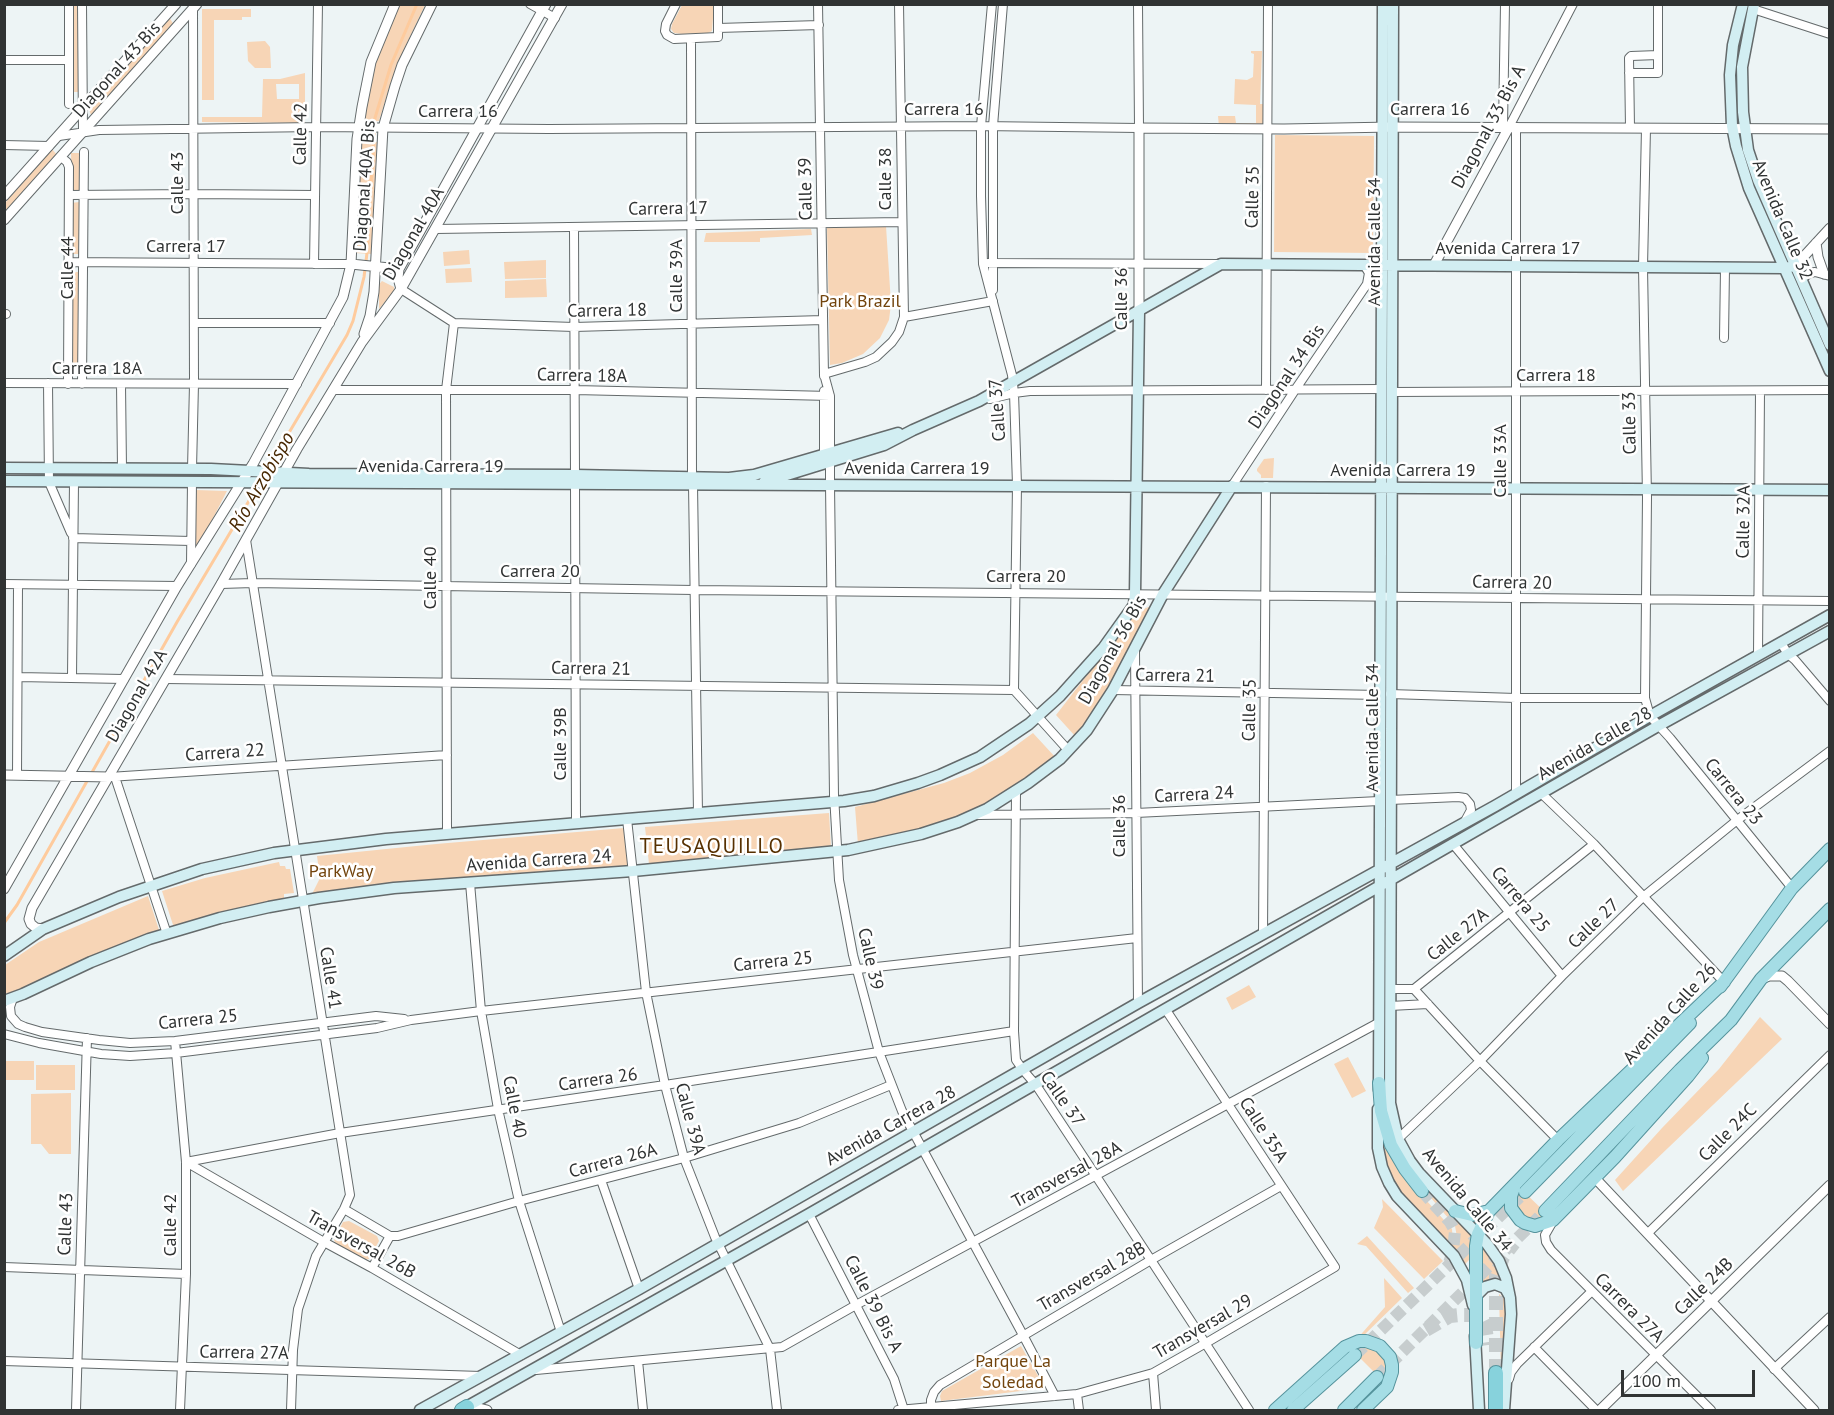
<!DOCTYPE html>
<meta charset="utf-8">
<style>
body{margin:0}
#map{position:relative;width:1834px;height:1415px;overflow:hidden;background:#edf4f5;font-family:"PT Sans",sans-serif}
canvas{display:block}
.frame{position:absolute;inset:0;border:6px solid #303333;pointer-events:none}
.scale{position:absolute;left:1621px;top:1370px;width:134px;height:27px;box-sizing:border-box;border:3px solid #303333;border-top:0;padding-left:8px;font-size:18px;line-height:21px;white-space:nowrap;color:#303333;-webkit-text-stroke:4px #fff;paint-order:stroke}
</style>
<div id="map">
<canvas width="1834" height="1415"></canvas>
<div class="frame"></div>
<div class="scale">100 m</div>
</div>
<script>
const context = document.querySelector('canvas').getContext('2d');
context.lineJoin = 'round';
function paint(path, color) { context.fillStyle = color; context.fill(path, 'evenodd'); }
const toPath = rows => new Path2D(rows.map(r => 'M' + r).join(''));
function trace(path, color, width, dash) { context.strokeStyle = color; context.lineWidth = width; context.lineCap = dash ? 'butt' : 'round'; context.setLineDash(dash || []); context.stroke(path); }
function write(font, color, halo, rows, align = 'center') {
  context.font = font + ' "PT Sans",sans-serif'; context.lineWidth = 5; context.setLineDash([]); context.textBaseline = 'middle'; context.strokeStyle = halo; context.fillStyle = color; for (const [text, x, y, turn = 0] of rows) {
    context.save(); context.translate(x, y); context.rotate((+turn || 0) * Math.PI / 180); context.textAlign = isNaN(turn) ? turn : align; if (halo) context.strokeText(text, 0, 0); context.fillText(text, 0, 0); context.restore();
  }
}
paint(toPath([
 [72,5,79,5,79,92,72,92],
 [400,5,425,5,405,47,391,82,379,121,364,123,373,68,389,26],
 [682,5,714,5,712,31,708,33,682,34,674,33,671,29,672,24],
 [202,9,251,9,251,17,242,17,242,20,214,20,214,100,202,100],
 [169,17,174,25,92,117,89,110],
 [265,41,270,47,271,68,255,68,248,61,247,42],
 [1251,51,1262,51,1260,104,1263,104,1263,127,1219,127,1218,116,1235,116,1236,123,1256,123,1256,105,1234,104,1235,79,1247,80,1253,77,1254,54,1251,53],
 [305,73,305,123,202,122,202,117,262,117,263,79,280,79],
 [276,84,299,84,299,99,277,99],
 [1275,135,1374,136,1373,253,1274,252],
 [361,141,377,142,371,254,355,253],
 [52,149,57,155,5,214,5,203],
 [71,153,81,153,81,192,72,192],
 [80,202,80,254,70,254,70,203],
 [886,226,891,304,889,320,880,338,863,354,842,363,830,365,827,228],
 [811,229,812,235,760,238,760,242,704,242,706,233],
 [469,250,470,264,444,266,443,252],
 [546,260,546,278,505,279,504,262],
 [471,268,472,282,446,283,445,269],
 [71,272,79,272,79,368,71,368],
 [546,279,547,297,505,298,505,281],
 [382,281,394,287,394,291,379,309,379,284],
 [1274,458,1273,478,1261,478,1261,475,1257,471,1257,469,1264,459],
 [196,490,227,491,196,551],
 [1151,606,1109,691,1075,736,1056,715,1136,612],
 [1033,733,1056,758,1014,789,957,820,858,845,855,807,944,783,970,773,1003,755],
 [829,813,831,848,649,864,645,827],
 [624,828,628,866,312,894,320,878,317,856,436,844],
 [279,862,280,866,285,866,286,869,290,869,294,893,284,894,284,900,174,928,162,891,205,878],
 [148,896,160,933,13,993,5,993,5,965,39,942],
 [1249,985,1256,997,1232,1010,1226,998],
 [1760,1017,1782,1039,1623,1191,1615,1180,1662,1128,1719,1069],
 [1348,1057,1366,1091,1352,1098,1334,1064],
 [4,1061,34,1061,34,1080,5,1080],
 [36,1065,75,1065,75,1090,36,1090],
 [71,1093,71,1154,49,1154,41,1144,31,1144,31,1094],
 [1381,1124,1418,1191,1452,1229,1453,1244,1456,1244,1457,1237,1455,1226,1414,1178,1392,1130,1475,1236,1474,1255,1465,1264,1458,1254,1402,1198,1391,1181,1381,1143],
 [1518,1186,1551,1218,1527,1222,1513,1202],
 [1382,1199,1443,1261,1424,1279,1374,1228,1383,1207],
 [349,1221,377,1236,379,1241,369,1259,364,1260,336,1244,334,1240,343,1222],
 [1367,1236,1414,1288,1408,1293,1366,1246,1357,1244],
 [1478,1240,1493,1257,1505,1285,1477,1291],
 [1384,1278,1402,1298,1360,1339,1356,1340,1385,1307],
 [1499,1294,1505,1299,1507,1309,1501,1373],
 [1364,1343,1389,1359,1386,1384,1349,1347],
 [1021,1346,1045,1388,941,1401,940,1396,942,1391]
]), '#f7d5b6');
trace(toPath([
 [268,468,347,335,353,321,364,277,367,253,375,118,391,65,417,4],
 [4,923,17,905,177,622,259,484]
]), '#fecb9d', 3);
trace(toPath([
 [1422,1191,1450,1222,1455,1231,1453,1251,1449,1263],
 [1355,1355,1525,1192],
 [1377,1377,1545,1211]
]), '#c7cdce', 12, [12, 6]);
trace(toPath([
 [1426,1330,1450,1316,1460,1315,1472,1315,1482,1320,1485,1326,1488,1345],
 [1496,1373,1496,1276,1503,1257,1514,1243]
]), '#c7cdce', 14, [14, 7]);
const minor = toPath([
 [82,4,83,132],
 [530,4,555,18],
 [676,4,666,24,665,31,667,35,674,39,718,37,718,4],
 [818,4,824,376],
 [992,4,981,126,981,196,983,264,1012,375,1014,393,1017,485,1014,690,1068,750],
 [1753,9,1830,34],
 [718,28,819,25],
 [691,39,692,478],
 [4,60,69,60],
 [1629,73,1658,73,1658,4],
 [69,104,69,4],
 [1503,127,1505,4],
 [1509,127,1573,4],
 [1630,128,1629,58,1631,56,1658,55],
 [1646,128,1643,267,1647,497,1645,698,1650,716,1670,738,1792,888],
 [59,136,99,130,316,127,549,129,981,126,1139,128,1138,4],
 [4,145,49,146],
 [61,157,67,162,69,167,68,384],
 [69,195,193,194,315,195],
 [574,228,575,475],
 [436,229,901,222],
 [68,262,351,264],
 [988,263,1219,264],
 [314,264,318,4],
 [1801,279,1810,273,1815,272,1830,276],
 [401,289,454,323,574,327,823,320],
 [993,290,993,126,1003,4],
 [4,314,6,314],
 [904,317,993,301],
 [194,323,330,323],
 [1724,338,1725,268],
 [824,374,830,396,830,485,834,795,839,880,853,955,879,1052,902,1111,1023,1335,1055,1396],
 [824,374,865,362,876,357,892,342,899,332,904,317,899,4],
 [4,383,297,384],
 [48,383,49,482,71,533],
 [82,384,84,152],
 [121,384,122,469],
 [333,390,575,390,830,396],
 [1266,390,1268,4],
 [824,391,824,457],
 [1391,392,1830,390],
 [990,399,1014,393,1030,391,1382,389],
 [192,469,194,384,193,6],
 [575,484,576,823],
 [693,485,698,813],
 [1232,486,1295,390,1367,284,1369,273,1364,265],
 [73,538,191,541],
 [246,540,350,1195,344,1209,316,1256,298,1309,293,1350,291,1410],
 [191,564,192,482],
 [4,584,177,586],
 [221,584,253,583,694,590,1830,601],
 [1781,643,1788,654,1795,660,1830,701],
 [1135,651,1138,1003],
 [1758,655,1760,391],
 [18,677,124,679],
 [72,677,74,482],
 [166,679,1014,690],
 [1113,690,1380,695],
 [1390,694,1516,698,1645,698],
 [17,775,18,585],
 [109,777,447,755],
 [115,777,167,934],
 [1016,792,1014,1031,1016,1060,1023,1070,1036,1085,1096,1176,1249,1410],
 [1516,794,1516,127],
 [1542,794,1594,844,1724,982],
 [1390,800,1458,797,1465,798,1470,804,1471,810,1464,823],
 [979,815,1136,813,1379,801],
 [627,819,646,992,665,1085,684,1158,715,1237,770,1349,777,1410],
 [447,834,446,390,454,323],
 [1453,844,1562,976],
 [470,883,481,1011,498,1109,519,1201,561,1332],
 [1263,934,1266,486],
 [1390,989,1414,989,1594,844],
 [1414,989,1480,1061,1558,1140],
 [13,998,10,1007,11,1016,18,1024,25,1027,42,1032,99,1040,130,1043,175,1041,376,1016,404,1019],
 [1390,1006,1428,1004],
 [4,1034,39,1043,101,1054,130,1056,176,1053,377,1028,411,1020,481,1011,1137,938],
 [175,1041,186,1162,186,1274,180,1410],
 [1398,1139,1480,1061,1562,976,1643,897,1736,821,1830,751],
 [186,1162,340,1133,665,1085,1014,1031],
 [186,1162,324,1242,372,1268,521,1355],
 [601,1180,639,1289],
 [344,1209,390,1236,398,1236,519,1201,684,1158,799,1123,891,1085],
 [809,1214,894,1379,904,1410],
 [1553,1221,1545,1235,1546,1242,1551,1250,1711,1410],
 [1648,1233,1830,1055],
 [4,1267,186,1274],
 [372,1268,390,1236],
 [1534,1347,1596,1410],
 [4,1361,481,1376],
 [638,1361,643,1410],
 [1774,1369,1830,1317],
 [536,1370,782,1347,856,1305,1378,1023],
 [1153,1373,1156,1410],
 [1509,1379,1511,1372,1517,1364,1592,1291],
 [1077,1394,1079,1410],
 [76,1410,87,1038],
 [898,1410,1077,1394,1153,1373,1206,1343,1335,1267,1166,1010],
 [931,1410,931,1400,934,1392,940,1385,1151,1260,1281,1186]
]);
const tertiary = toPath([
 [4,196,176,4],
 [4,220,197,4],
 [1816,243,1818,257,1824,274],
 [351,264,399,269],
 [1434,265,1509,127],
 [1795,266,1830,228],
 [401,289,398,278,399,269,546,4],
 [1139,312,1139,128,1284,129,1392,127,1830,129],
 [364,334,370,316,374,292,383,128,395,86,402,65,432,4],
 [4,775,109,777],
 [4,889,177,586,253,464,343,297,351,264,357,139,362,107,371,62,395,4],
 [43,929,36,928,31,924,29,919,32,908,221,584,297,449,362,342,401,289,562,4],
 [1761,979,1769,976,1782,976,1788,981,1830,1024],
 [1595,1178,1814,1410],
 [467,1407,479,1408,487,1410],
 [1600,1410,1830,1185]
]);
const secondary = toPath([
 [1393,4,1390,1103,1398,1139,1410,1161,1419,1173,1487,1244,1499,1261,1506,1278,1510,1298,1511,1314,1504,1410],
 [1743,4,1733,45,1730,75,1732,126,1736,146,1749,188,1830,371],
 [1754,4,1742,67,1743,112,1748,150,1758,180,1830,345],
 [4,468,211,469,309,474,575,475,729,478,754,475,898,433],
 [4,481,1830,490],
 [764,482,884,445,913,430,979,401,1221,264,1784,268,1795,266],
 [4,956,43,929,119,897,202,869,274,853,386,839,844,801,874,796,918,783,940,775,980,757,1029,724,1060,696,1104,647,1134,605,1135,593,1139,312],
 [4,1001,23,994,91,962,149,939,220,918,269,907,319,898,394,888,633,871,848,850,921,834,958,822,987,809,1028,783,1060,759,1087,730,1113,690,1163,594,1232,486],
 [1379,1090,1383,4],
 [1378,1109,1378,1148,1382,1167,1389,1183,1397,1196,1454,1256,1467,1280,1473,1305],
 [1476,1296,1485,1287,1495,1284,1505,1288,1509,1295],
 [1475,1336,1479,1410],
 [420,1410,639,1289,1138,1003,1495,806,1650,716,1830,615],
 [461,1410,809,1214,1658,726,1830,631]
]);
const primary = toPath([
 [1720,987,1792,888,1830,849],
 [1379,1083,1381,1111,1391,1145,1405,1169,1422,1191],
 [1514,1188,1511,1196,1511,1208,1520,1220,1525,1223,1535,1226,1553,1220,1615,1157,1688,1076,1702,1058],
 [1525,1192,1690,1023],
 [1455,1211,1472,1215,1489,1211],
 [1545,1211,1680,1070,1731,1020,1761,979,1830,909],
 [1476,1343,1476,1246,1478,1234,1489,1211,1558,1140,1724,982],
 [1275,1410,1345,1347,1359,1341,1366,1341,1380,1346,1390,1357,1392,1365,1392,1372,1387,1387,1363,1410],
 [1293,1410,1355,1355],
 [1344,1410,1377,1377]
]);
const trunk = toPath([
 [1496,1373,1496,1410],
 [462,1410,467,1407]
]);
trace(minor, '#646a6b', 10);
trace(tertiary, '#646a6b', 11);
trace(secondary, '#646a6b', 13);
trace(primary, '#55939c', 14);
trace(trunk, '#55939c', 16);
trace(minor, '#fff', 8);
trace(tertiary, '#fff', 9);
trace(secondary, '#d2eef2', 10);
trace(primary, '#a5dde5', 12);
trace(trunk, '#87d2dc', 14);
write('18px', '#303333', '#fff', [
 ["Diagonal 43 Bis",117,70,-48],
 ["Carrera 16",944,110],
 ["Carrera 16",1430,110],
 ["Carrera 16",458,112],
 ["Diagonal 33 Bis A",1489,127,-62],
 ["Calle 42",301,134,-89],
 ["Calle 38",886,179,-90],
 ["Calle 43",178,183,-90],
 ["Diagonal 40A Bis",365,186,-86],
 ["Calle 39",806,189,-91],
 ["Calle 35",1253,197,-89],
 ["Carrera 17",668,209,-1],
 ["Avenida Calle 32",1782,220,67],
 ["Diagonal 40A",414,234,-60],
 ["Avenida Calle 34",1375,242,-90],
 ["Carrera 17",186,247],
 ["Avenida Carrera 17",1508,249],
 ["Calle 44",68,268,-90],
 ["Calle 39A",677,276,-90],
 ["Calle 36",1122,299,-90],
 ["Carrera 18",607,311,-1],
 ["Carrera 18A",97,369],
 ["Carrera 18A",582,376,1],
 ["Carrera 18",1556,376],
 ["Diagonal 34 Bis",1287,377,-56],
 ["Calle 37",998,410,-94],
 ["Calle 33",1630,423,-91],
 ["Calle 33A",1501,461,-90],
 ["Avenida Carrera 19",431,467],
 ["Avenida Carrera 19",917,469],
 ["Avenida Carrera 19",1403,471],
 ["Calle 32A",1744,522,-89],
 ["Carrera 20",540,572],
 ["Carrera 20",1026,577],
 ["Calle 40",431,578,-90],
 ["Carrera 20",1512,583,1],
 ["Diagonal 36 Bis",1113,650,-61],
 ["Carrera 21",591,669,1],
 ["Carrera 21",1175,676,1],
 ["Diagonal 42A",137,696,-60],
 ["Calle 35",1250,710,-89],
 ["Avenida Calle 34",1373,728,-90],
 ["Calle 39B",561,744,-90],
 ["Avenida Calle 28",1595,744,-30],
 ["Carrera 22",225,753,-4],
 ["Carrera 23",1733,792,51],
 ["Carrera 24",1194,795,-3],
 ["Calle 36",1120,826,-90],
 ["Avenida Carrera 24",539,861,-4],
 ["Carrera 25",1520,900,50],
 ["Calle 27",1594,924,-44],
 ["Calle 27A",1458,935,-39],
 ["Calle 39",870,959,77],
 ["Carrera 25",773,962,-6],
 ["Calle 41",330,978,81],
 ["Avenida Calle 26",1670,1014,-48],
 ["Carrera 25",198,1020,-6],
 ["Carrera 26",598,1080,-8],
 ["Calle 37",1062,1099,55],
 ["Calle 40",514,1107,79],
 ["Calle 39A",690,1119,75],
 ["Avenida Carrera 28",891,1126,-29],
 ["Calle 35A",1263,1130,57],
 ["Calle 24C",1728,1133,-45],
 ["Carrera 26A",613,1161,-15],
 ["Transversal 28A",1067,1175,-28],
 ["Avenida Calle 34",1467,1200,50],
 ["Calle 43",66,1224,-88],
 ["Calle 42",171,1225,-90],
 ["Transversal 26B",361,1245,29],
 ["Transversal 28B",1092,1277,-30],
 ["Calle 24B",1704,1287,-44],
 ["Calle 39 Bis A",873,1304,63],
 ["Carrera 27A",1629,1308,45],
 ["Transversal 29",1203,1327,-30],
 ["Carrera 27A",244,1353,1]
]);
write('18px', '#72440d', '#fff', [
 ["Park Brazil",860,302],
 ["ParkWay",341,872],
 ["Parque La",1013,1362],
 ["Soledad",1013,1383]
]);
write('italic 20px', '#492903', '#fff', [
 ["Río Arzobispo",262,482,-60]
]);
context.letterSpacing = '1.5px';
write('21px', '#573000', '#fff', [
 ["TEUSAQUILLO",712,847]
]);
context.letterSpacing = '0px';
</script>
